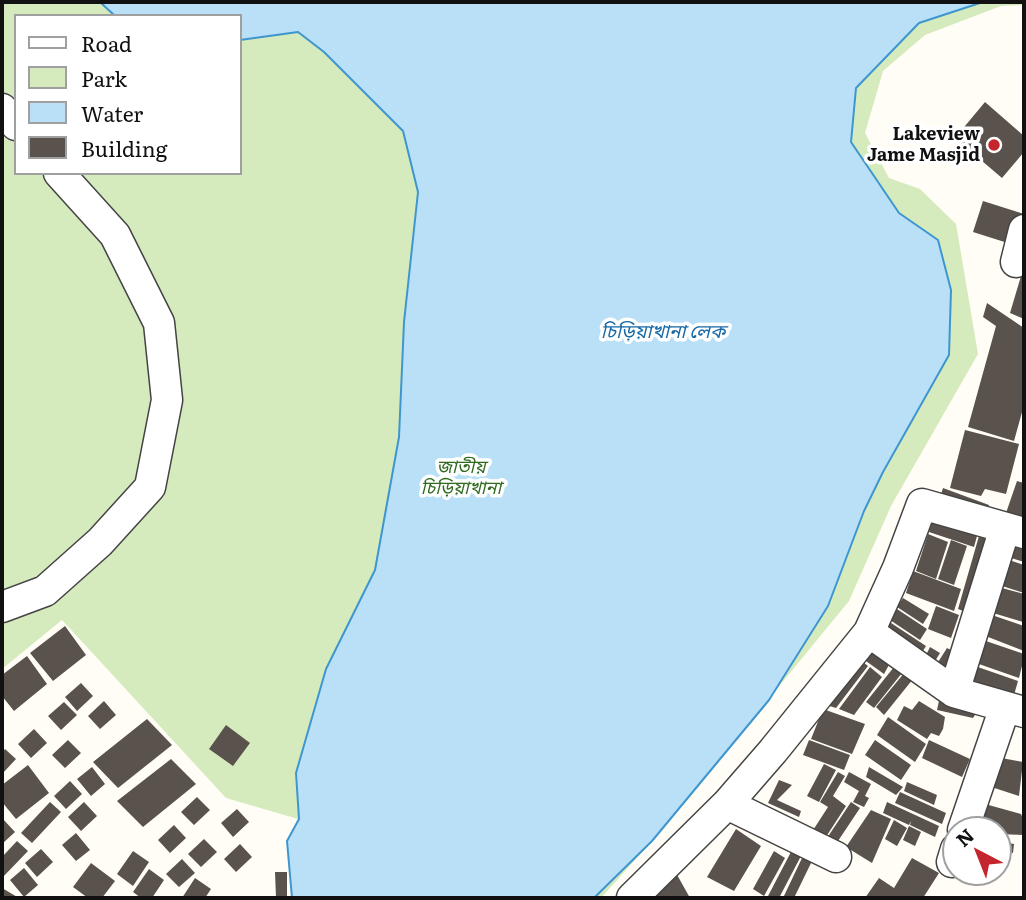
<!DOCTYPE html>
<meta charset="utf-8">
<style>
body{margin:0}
#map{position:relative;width:1026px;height:900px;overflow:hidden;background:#fffdf5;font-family:Literata,serif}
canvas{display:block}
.frame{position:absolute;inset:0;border:4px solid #111;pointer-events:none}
.legend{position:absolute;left:14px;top:14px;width:228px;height:161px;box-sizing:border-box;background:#fff;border:2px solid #a0a0a0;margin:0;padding:9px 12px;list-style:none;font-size:21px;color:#111}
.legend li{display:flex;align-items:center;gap:14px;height:35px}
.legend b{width:35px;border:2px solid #a0a0a0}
.north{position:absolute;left:942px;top:816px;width:70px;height:70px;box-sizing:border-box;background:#fff;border:2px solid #a0a0a0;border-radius:50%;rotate:318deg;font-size:19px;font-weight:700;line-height:28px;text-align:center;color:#111}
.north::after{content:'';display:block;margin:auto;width:24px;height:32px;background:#c4262e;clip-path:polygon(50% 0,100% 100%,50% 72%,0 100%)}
</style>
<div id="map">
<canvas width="1026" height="900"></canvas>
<div class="frame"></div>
<ul class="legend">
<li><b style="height:9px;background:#fff"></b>Road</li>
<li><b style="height:19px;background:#d5ebbd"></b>Park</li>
<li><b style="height:19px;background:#b9e0f7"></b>Water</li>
<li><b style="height:19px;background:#5a524d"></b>Building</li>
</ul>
<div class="north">N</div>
</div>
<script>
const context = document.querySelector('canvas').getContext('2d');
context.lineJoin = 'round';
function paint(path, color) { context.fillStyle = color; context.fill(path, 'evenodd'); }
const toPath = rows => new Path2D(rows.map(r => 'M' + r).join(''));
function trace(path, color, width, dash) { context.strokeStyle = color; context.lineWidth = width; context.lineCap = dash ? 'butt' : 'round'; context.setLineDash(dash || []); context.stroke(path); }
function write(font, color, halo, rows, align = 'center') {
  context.font = font + ' Literata,"Noto Sans Bengali",serif'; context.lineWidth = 7; context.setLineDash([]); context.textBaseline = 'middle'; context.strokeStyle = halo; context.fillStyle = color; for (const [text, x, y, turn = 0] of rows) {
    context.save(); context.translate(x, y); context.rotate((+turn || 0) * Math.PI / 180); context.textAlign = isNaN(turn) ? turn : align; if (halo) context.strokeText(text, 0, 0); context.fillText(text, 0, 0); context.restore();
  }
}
paint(toPath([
 [2,2,1024,2,1024,5,1001,6,925,35,883,71,865,133,889,178,920,189,956,224,978,354,891,506,849,601,652,841,601,898,292,898,287,841,298,819,226,798,62,620,2,669],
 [16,16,240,16,240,173,16,173]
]), '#d5ebbd');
const water = toPath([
 [100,2,983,2,919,23,856,88,851,142,899,213,938,240,951,290,949,355,883,472,864,511,828,606,769,700,652,841,594,898,292,898,287,841,299,819,296,773,326,669,375,570,399,437,404,322,418,192,403,131,324,52,298,32,240,40,240,16,115,16,100,2]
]);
paint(water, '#b9e0f7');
trace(water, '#3f96cf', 2);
paint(toPath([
 [985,102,1024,136,1024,152,1002,178,955,138],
 [983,201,1024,214,1014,245,973,232],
 [1021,276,1024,277,1024,319,1010,313],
 [987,303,1024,328,1024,405,1014,441,968,427,996,326,983,317],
 [965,430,1019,444,1006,494,985,489,981,496,950,488],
 [1017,481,1024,483,1024,519,1006,513],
 [943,488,989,505,985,518,939,501],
 [932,522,977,536,974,547,929,532],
 [928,534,948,542,936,579,916,571],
 [979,536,991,541,971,614,958,609],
 [951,540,967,546,954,585,938,579],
 [1012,544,1024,548,1024,562,1008,557],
 [1009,560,1024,565,1024,593,1002,586],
 [913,571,961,589,954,611,906,593],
 [1002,588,1024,594,1023,622,993,613],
 [903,598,929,614,923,624,897,607],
 [936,606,959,615,951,638,928,629],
 [894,607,927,629,920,640,887,618],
 [989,614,1024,626,1024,651,983,635],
 [885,619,926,646,918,659,877,632],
 [65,626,86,655,53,681,30,653],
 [983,640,1024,654,1024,667,1022,666,1019,678,976,663],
 [865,646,890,663,884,674,859,656],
 [930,647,940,653,932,666,923,661],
 [947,648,957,653,947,674,935,667],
 [27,656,47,684,14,711,2,696,2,675],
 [858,658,868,666,836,708,823,704],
 [972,665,1018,681,1012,702,967,686],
 [870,667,882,677,854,715,839,709],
 [894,667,902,673,874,708,866,702],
 [905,672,913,679,884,715,876,707],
 [81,683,93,696,77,711,65,697],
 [942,687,985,699,973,718,937,710],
 [104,701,116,715,100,729,88,716],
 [919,701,945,717,943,729,939,736,931,733,927,739,897,720,904,706,912,710],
 [64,702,77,715,61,730,48,716],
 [823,709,865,724,852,754,811,739],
 [888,717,926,744,915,762,877,735],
 [147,719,172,745,118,788,93,762],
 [226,725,250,743,233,766,209,749],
 [34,729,47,743,31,758,18,744],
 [68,740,81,753,65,768,52,755],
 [809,740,850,755,844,770,803,755],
 [875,740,911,765,901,780,865,755],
 [929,740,970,759,962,777,922,758],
 [5,749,16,759,2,774,2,753],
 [985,755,1023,762,1019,796,976,782],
 [171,759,196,784,143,827,117,801],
 [824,764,836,770,819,802,807,796],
 [28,765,49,793,16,819,2,802,2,785],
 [92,767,105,784,91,796,77,779],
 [869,767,903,787,896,795,866,777],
 [838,772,845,776,833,796,846,806,822,843,808,838,828,807,820,802],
 [849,772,871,784,865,796,869,798,864,807,853,802,859,791,844,782],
 [779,780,792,785,777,800,801,811,799,817,768,803],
 [70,781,82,794,66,809,54,796],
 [907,782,937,795,934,805,904,791],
 [900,792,946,813,942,824,895,803],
 [197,797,210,810,194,825,181,812],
 [50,802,61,812,32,843,21,833],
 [84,802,97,816,81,831,68,817],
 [851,802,860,808,834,847,825,841],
 [887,802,939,826,935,837,910,825,911,821,909,825,883,813],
 [985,804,1021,814,1024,821,1024,835,998,834,998,830,976,830],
 [237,809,249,822,233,837,221,823],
 [871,810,891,819,872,863,846,847],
 [2,818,15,832,2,844],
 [894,820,907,828,897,846,885,839],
 [174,825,186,838,170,853,158,840],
 [909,826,921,832,915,846,903,840],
 [736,829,761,846,734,891,707,877],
 [76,833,90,850,76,861,62,845],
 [204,839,217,852,201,867,188,854],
 [17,841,28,851,2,878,2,857],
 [998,841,1014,844,1013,853,998,851],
 [240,844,252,857,236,872,224,859],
 [41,849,53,862,37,877,25,863],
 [792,850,801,856,779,898,767,898],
 [133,851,149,862,133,886,117,874],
 [774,851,785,858,764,896,753,889],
 [666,855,690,898,637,898],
 [803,856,812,861,794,898,783,898],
 [912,858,939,873,923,898,865,898,879,878,894,888],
 [182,859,195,873,179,887,166,874],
 [91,863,115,881,102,898,88,898,73,887],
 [24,868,38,885,24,897,10,880],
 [149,869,164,880,152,898,141,898,133,892],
 [275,872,287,872,287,898,276,898],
 [195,878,211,889,205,898,182,898],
 [2,888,19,898,2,898]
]), '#5a524d');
const minor = toPath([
 [2,109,16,125],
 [1016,262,1024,230],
 [2,607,45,591,100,542,150,487,167,400,159,323,115,235,59,173],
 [869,632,954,692,1024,712],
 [954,692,1005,528],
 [727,804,836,857],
 [963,830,1005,707],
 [952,862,956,849],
 [632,898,727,804,773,751,869,632,898,568,922,504,1024,533]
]);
trace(minor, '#444', 33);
trace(minor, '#fff', 30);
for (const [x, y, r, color] of [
 [994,145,7,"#c4262e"]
]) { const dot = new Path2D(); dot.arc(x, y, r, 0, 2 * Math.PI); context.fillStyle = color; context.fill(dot); trace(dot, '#fff', 2.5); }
write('bold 18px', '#111', '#fff', [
 ["Lakeview",980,135],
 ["Jame Masjid",980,156]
], 'right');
write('italic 18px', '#2f6b1f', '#fff', [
 ["জাতীয়",461,468],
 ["চিড়িয়াখানা",461,489]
]);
write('italic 19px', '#1768a6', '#fff', [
 ["চিড়িয়াখানা লেক",663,332]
]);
</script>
